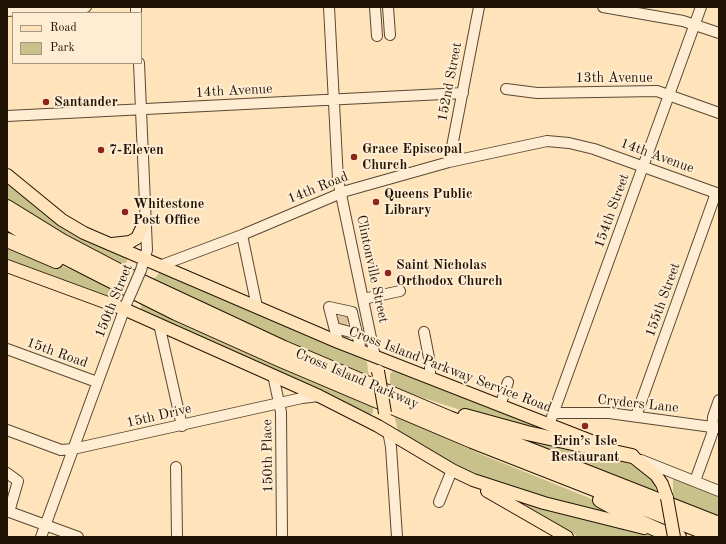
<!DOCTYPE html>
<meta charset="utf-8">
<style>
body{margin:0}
#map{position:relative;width:726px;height:544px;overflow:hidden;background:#ffe4bb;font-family:"Old Standard TT",serif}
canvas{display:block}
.frame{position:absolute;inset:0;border:8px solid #221405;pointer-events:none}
.legend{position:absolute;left:12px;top:12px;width:130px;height:52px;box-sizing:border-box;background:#ffedd3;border:1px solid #a79681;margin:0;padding:5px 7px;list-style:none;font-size:12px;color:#221405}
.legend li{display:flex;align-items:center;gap:8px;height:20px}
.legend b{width:20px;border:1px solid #a79681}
</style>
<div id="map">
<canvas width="726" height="544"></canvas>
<div class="frame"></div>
<ul class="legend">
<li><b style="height:5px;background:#ffe4bb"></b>Road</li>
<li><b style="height:11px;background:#c9c18b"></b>Park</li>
</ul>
</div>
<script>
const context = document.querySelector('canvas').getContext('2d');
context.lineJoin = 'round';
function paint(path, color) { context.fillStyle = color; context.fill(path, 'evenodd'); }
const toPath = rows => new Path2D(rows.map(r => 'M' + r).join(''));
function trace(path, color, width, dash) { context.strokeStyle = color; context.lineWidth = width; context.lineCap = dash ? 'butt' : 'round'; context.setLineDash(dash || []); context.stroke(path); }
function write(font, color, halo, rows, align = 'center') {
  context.font = font + ' "Old Standard TT",serif'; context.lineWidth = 4; context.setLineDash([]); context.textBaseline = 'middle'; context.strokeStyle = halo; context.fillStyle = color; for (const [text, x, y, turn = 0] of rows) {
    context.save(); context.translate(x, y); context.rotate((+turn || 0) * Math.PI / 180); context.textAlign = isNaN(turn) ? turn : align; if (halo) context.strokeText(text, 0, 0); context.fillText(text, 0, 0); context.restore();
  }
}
paint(toPath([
 [7,184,67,231,125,256,127,258,127,265,132,269,131,271,64,236,7,199],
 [7,243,98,281,121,292,120,294,114,294,112,297,7,259],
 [160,272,364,359,367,362,369,378,276,338,149,277,155,278],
 [138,300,373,406,373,413,369,415,285,375,141,310,141,305,137,302],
 [393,371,557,434,485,418,390,387,390,374],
 [394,415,483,455,587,497,607,506,627,520,578,508,474,474,446,460,398,431],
 [484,424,607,455,635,466,648,473,654,482,657,495],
 [673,477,719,495,719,518,673,500],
 [523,501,591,518,663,537,579,537,522,504]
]), '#c9c18b');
trace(toPath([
 [338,319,352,322]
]), '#dec5a0', 10, [10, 5]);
const minor = toPath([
 [136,7,136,13],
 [329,7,338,180,375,357],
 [375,7,377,36],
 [388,7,390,35],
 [603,7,683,21,719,33],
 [7,11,86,7],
 [139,63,147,250,141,270],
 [506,89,537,93,657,91,719,113],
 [7,116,463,93],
 [449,162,479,7],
 [242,235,257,307],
 [162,265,242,235,346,191,449,162,547,141,569,143,594,149,719,194],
 [363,299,400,291],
 [159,324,182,426],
 [335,328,358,334],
 [424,332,430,363,430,378],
 [338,342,329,307,352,312,361,351],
 [7,349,97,382],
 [273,375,281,412,282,537],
 [500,406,508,382],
 [553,413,609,413,719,428],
 [636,416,716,193],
 [549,425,701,7],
 [7,430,61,450,73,449,302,398,319,396],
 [388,431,391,447,397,537],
 [641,460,719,491],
 [176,467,177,537],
 [7,473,18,481,9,512],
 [695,481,712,434,713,417,719,400],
 [439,502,452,470],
 [7,511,78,537],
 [41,537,127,302]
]);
const major = toPath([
 [7,175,62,220,84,233,338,342,599,444],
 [112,244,130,242,137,238,146,220],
 [7,266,124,309,319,396,378,426,452,470,473,480,544,503,644,528],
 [624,454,632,456,656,475,662,484,667,498],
 [487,491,567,537]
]);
const highway = toPath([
 [7,207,62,241,121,272,284,348,449,418,719,524],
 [7,222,53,251,104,277,176,313,281,360,472,441,717,537],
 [7,240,56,261],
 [465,416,527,433,632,456],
 [600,500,640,522,674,537,679,537]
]);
trace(minor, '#594832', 12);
trace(major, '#221405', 14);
trace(highway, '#221405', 16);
trace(minor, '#ffedd3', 10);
trace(major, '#ffe4bb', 12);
trace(highway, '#ffe4bb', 14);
const minorBridge = toPath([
 [128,300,141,270]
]);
const majorBridge = toPath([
 [378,371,385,413],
 [667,498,674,537]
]);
trace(minorBridge, '#594832', 12, []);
trace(majorBridge, '#221405', 14, []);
trace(minorBridge, '#ffedd3', 10);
trace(majorBridge, '#ffe4bb', 12);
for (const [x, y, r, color] of [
 [46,102,4,"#8f2418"],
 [101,150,4,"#8f2418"],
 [354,157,4,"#8f2418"],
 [376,202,4,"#8f2418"],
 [125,212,4,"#8f2418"],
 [388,273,4,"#8f2418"],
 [585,426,4,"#8f2418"]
]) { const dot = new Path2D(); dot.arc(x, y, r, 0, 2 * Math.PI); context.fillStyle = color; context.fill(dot); trace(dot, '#ffedd3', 1.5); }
write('14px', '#221405', '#ffedd3', [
 ["13th Avenue",614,78],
 ["152nd Street",450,82,-79],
 ["14th Avenue",234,91,-3],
 ["14th Avenue",657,156,20],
 ["14th Road",318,188,-22],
 ["154th Street",612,211,-70],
 ["Clintonville Street",372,269,78],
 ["155th Street",663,300,-70],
 ["150th Street",114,301,-68],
 ["15th Road",57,353,20],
 ["Cross Island Parkway Service Road",450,370,21],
 ["Cross Island Parkway",357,379,23],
 ["Cryders Lane",638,404,6],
 ["15th Drive",159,416,-13],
 ["150th Place",268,456,-91]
]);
write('bold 14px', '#221405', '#ffedd3', [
 ["Santander",54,102],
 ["Grace Episcopal",362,149],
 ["Church",362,165],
 ["7-Eleven",109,150],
 ["Queens Public",384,194],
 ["Library",384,210],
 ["Whitestone",133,204],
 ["Post Office",133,220],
 ["Saint Nicholas",396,265],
 ["Orthodox Church",396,281],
 ["Erin’s Isle",585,441,"center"],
 ["Restaurant",585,457,"center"]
], 'left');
</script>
